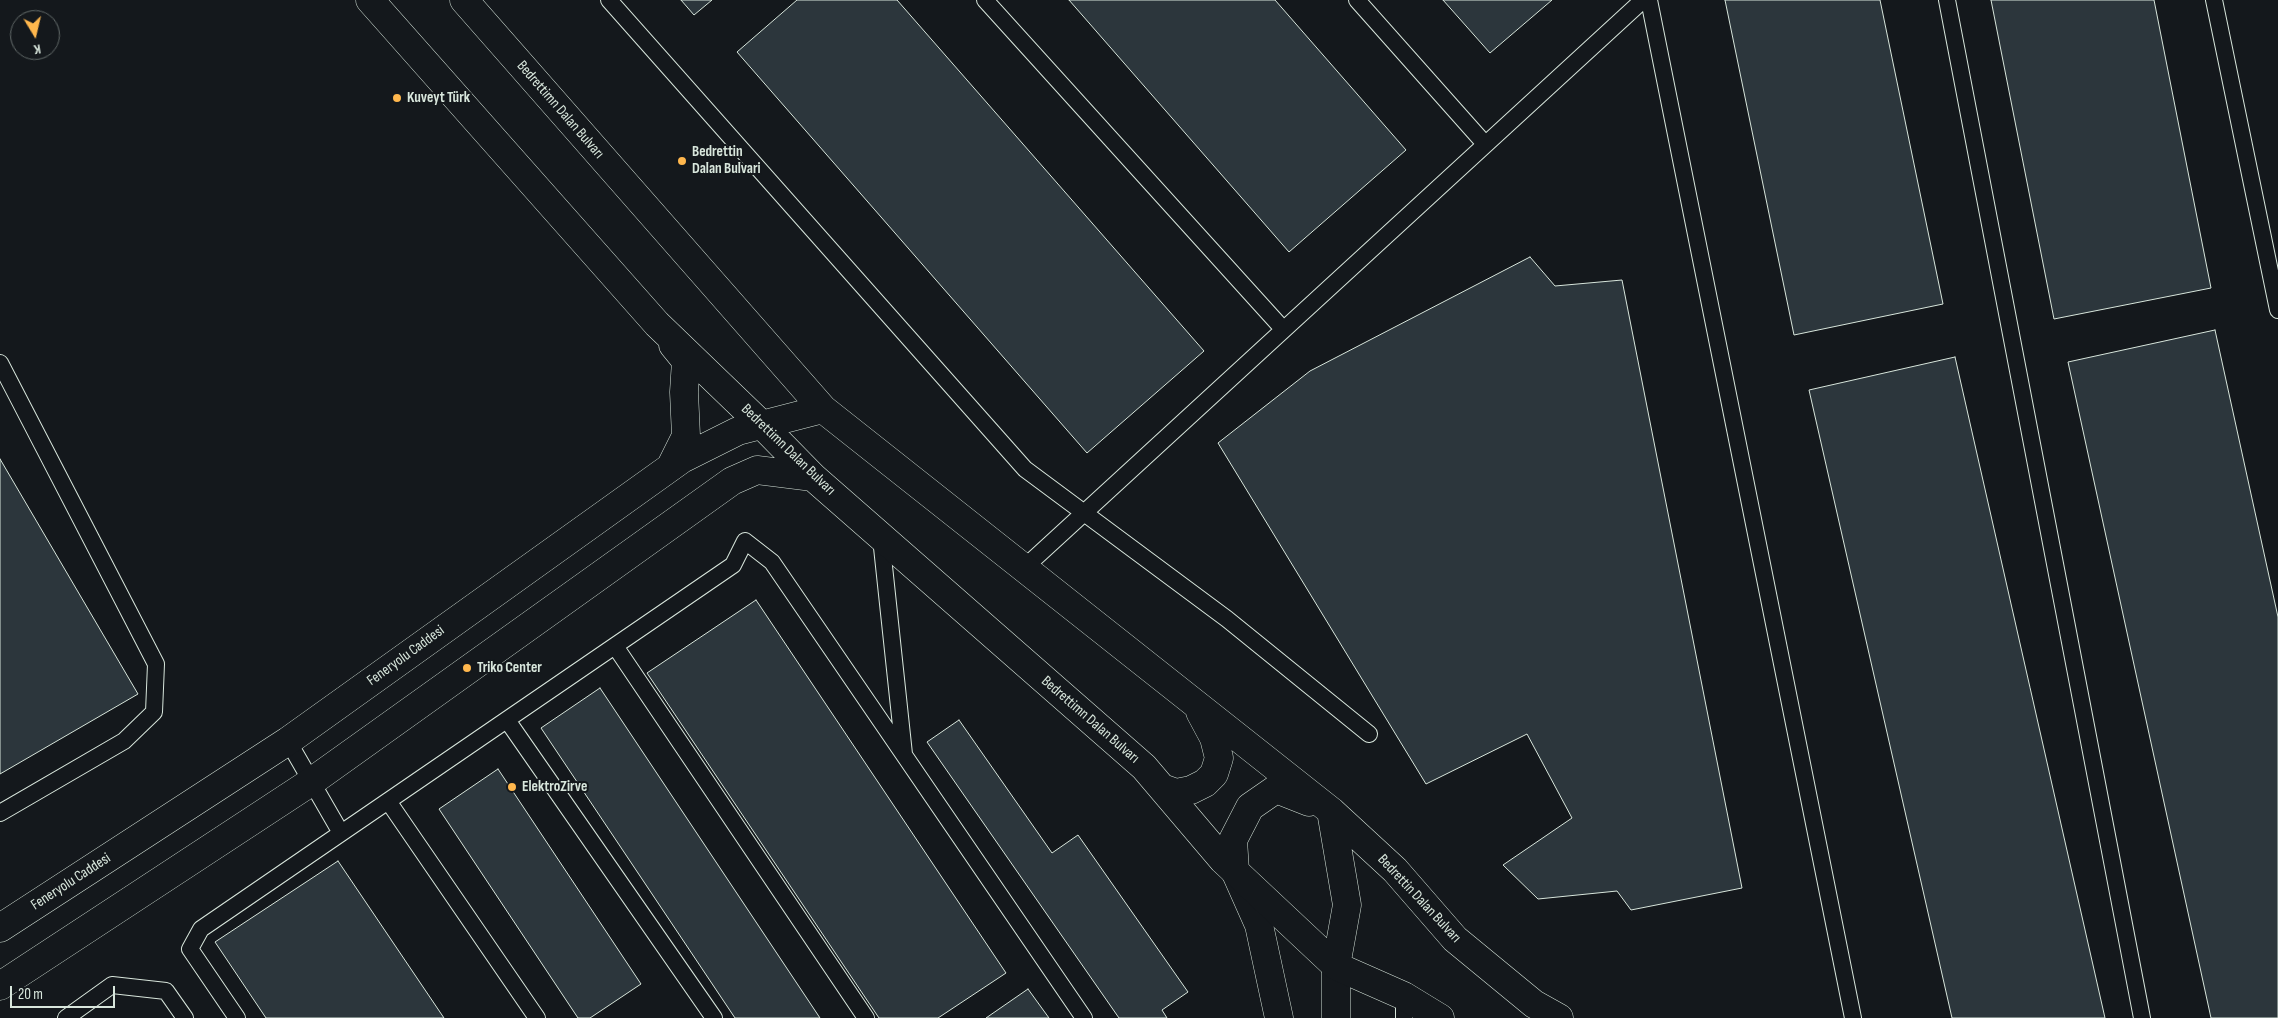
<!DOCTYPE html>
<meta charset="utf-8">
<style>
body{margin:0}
#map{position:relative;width:2278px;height:1018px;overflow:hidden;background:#14181c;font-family:"Sofia Sans Condensed",sans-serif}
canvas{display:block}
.north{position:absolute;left:10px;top:10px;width:50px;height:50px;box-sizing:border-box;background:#14181c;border:1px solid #626a69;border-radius:50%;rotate:171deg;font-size:14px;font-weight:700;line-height:20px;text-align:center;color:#d8e6dc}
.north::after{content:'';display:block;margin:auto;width:18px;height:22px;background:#ffb74d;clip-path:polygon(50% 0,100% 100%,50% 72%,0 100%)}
.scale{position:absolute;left:10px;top:986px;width:105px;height:22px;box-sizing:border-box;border:2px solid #d8e6dc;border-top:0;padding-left:6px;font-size:15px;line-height:18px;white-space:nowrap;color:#d8e6dc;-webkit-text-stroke:4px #14181c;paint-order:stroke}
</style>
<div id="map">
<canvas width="2278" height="1018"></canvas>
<div class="north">K</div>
<div class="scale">20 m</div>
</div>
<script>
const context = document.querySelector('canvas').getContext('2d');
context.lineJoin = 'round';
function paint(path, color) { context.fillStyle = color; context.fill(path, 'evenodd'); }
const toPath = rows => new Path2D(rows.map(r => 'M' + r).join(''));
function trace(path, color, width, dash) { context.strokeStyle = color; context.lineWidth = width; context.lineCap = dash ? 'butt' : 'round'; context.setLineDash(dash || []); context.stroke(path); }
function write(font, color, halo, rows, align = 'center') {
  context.font = font + ' "Sofia Sans Condensed",sans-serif'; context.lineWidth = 4; context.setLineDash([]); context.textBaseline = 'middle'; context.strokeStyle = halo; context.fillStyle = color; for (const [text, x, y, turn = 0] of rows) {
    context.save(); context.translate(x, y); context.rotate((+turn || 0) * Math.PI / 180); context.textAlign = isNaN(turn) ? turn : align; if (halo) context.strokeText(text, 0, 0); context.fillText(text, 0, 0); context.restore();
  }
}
const building = toPath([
 [681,0,712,0,694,15,681,0],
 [797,0,897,0,1204,351,1087,453,737,52,797,0],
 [1069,0,1275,0,1406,150,1289,252,1069,0],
 [1443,0,1552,0,1490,53,1443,0],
 [1725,0,1880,0,1943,304,1794,335,1725,0],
 [1991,0,2154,0,2211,288,2054,319,1991,0],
 [1530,257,1555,286,1622,280,1742,888,1631,910,1617,891,1538,899,1503,865,1572,818,1527,734,1426,784,1218,443,1310,371,1530,257],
 [2215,330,2278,617,2278,1018,2211,1018,2068,362,2215,330],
 [1955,357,2105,1018,1952,1018,1809,390,1955,357],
 [0,459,138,694,0,774,0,459],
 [756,600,1006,973,938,1018,879,1018,647,673,756,600],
 [600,688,820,1018,735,1018,541,728,600,688],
 [959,720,1052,853,1078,835,1188,992,1162,1010,1167,1018,1119,1018,927,742,959,720],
 [498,769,641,984,590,1018,578,1018,439,809,498,769],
 [338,861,444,1018,266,1018,215,942,338,861],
 [1028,989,1049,1018,986,1018,1028,989]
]);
paint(building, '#2c363c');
trace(building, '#d8e6dc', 1);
const service = toPath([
 [609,0,1025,469,1227,619,1369,734],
 [985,0,1283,329],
 [1357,0,1485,144],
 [1649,0,1853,1018],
 [1947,0,2142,1018],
 [2214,0,2278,310],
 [0,363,156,664,154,712,124,741,0,813],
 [881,538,904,754],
 [1024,568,1643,0],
 [615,646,866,1018],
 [507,720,714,1018],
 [288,741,341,833],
 [388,801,537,1018],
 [66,1018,112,985,166,991,185,1018],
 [237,1018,190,949,201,929,733,565,745,541,772,562,1084,1018],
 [1404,1018,1404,996]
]);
const tertiary = toPath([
 [1235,871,1259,925,1279,1018],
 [1336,1018,1336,966]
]);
const secondary = toPath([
 [370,0,657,324,763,426,813,477,1144,767,1223,860,1336,966,1404,996,1440,1018],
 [464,0,823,409,1331,811,1395,870,1455,939,1534,1004,1559,1018],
 [671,466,686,436,684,392,686,361,673,345],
 [1162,788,1176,793,1191,790,1205,783,1214,774,1219,758,1214,738,1200,712],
 [1331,811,1347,905,1336,966],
 [1235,871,1233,840,1250,807,1276,789,1309,802],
 [0,928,288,741,682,459,738,431,823,409],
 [0,986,311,782,732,481,757,470,813,477]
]);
trace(service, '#d8e6dc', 18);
trace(tertiary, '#d8e6dc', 29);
trace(secondary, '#d8e6dc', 29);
trace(service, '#14181c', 16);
trace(tertiary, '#14181c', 28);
trace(secondary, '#14181c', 28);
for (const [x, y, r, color] of [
 [397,98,5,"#ffb74d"],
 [682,161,5,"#ffb74d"],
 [467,668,5,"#ffb74d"],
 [512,787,5,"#ffb74d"]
]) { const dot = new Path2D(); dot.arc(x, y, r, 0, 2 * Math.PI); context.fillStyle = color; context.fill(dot); trace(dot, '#14181c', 2); }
write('bold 15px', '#d8e6dc', '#14181c', [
 ["Kuveyt Türk",407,98],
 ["Bedrettin",692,152],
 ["Dalan Bulvari",692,169],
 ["Triko Center",477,668],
 ["ElektroZirve",522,787]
], 'left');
write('15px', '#d8e6dc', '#14181c', [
 ["Bedrettimn Dalan Bulvarı",560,110,49],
 ["Bedrettimn Dalan Bulvarı",788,450,44],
 ["Feneryolu Caddesi",406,656,-36],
 ["Bedrettimn Dalan Bulvarı",1090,720,41],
 ["Feneryolu Caddesi",71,882,-33],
 ["Bedrettin Dalan Bulvarı",1419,899,47]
]);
</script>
